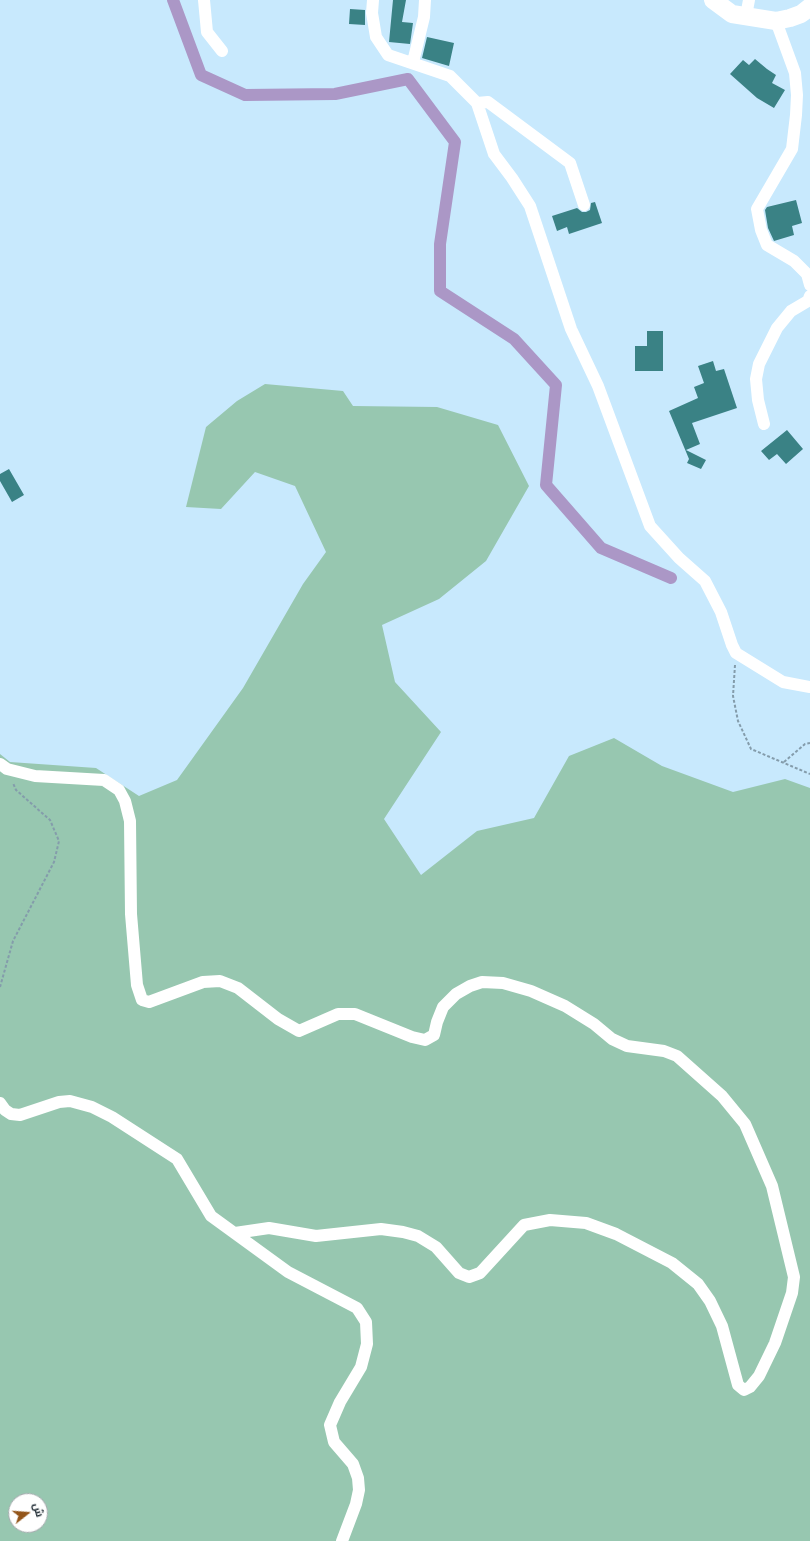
<!DOCTYPE html>
<meta charset="utf-8">
<style>
body{margin:0}
#map{position:relative;width:810px;height:1541px;overflow:hidden;background:#c8e9fd;font-family:Helvetica,Cairo,sans-serif}
canvas{display:block}
.north{position:absolute;left:8px;top:1493px;width:40px;height:40px;box-sizing:border-box;background:#fff;border:1px solid #a5a9ad;border-radius:50%;rotate:73deg;font-size:11px;font-weight:700;line-height:16px;text-align:center;color:#1d2931}
.north::after{content:'';display:block;margin:auto;width:14px;height:18px;background:#93551a;clip-path:polygon(50% 0,100% 100%,50% 72%,0 100%)}
</style>
<div id="map">
<canvas width="810" height="1541"></canvas>
<div class="north">ش</div>
</div>
<script>
const context = document.querySelector('canvas').getContext('2d');
context.lineJoin = 'round';
function paint(path, color) { context.fillStyle = color; context.fill(path, 'evenodd'); }
const toPath = rows => new Path2D(rows.map(r => 'M' + r).join(''));
function trace(path, color, width, dash) { context.strokeStyle = color; context.lineWidth = width; context.lineCap = dash ? 'butt' : 'round'; context.setLineDash(dash || []); context.stroke(path); }
paint(toPath([
 [265,384,343,391,353,406,437,407,498,425,529,486,486,561,439,599,382,625,395,682,441,732,384,819,421,875,477,831,534,818,569,756,614,738,662,766,733,792,785,779,810,788,810,1541,0,1541,0,754,10,762,96,768,139,796,177,780,243,688,303,584,326,552,295,486,255,472,221,509,186,507,206,427,237,401],
 [16,1501,40,1501,40,1525,16,1525]
]), '#97c7b0');
trace(toPath([
 [173,0,201,75,245,95,335,94,408,79,455,142,440,244,440,291,514,339,556,385,546,485,601,548,671,578]
]), '#ab97c6', 12);
paint(toPath([
 [393,0,406,0,402,22,413,23,410,44,389,42],
 [350,9,365,10,365,25,349,24],
 [427,37,454,43,449,66,422,58],
 [755,59,767,69,776,75,772,83,785,90,774,108,757,98,730,74,743,60,749,65],
 [796,200,802,223,792,226,794,235,774,241,768,228,765,210,767,207],
 [595,202,602,223,569,234,567,227,557,231,552,216,577,208,582,212,586,212,590,210,591,203],
 [647,331,663,331,663,371,635,371,635,346,647,346],
 [713,361,716,371,724,369,737,408,692,423,700,444,686,450,706,460,701,469,687,463,689,459,669,411,698,398,694,387,704,383,698,366],
 [787,430,803,449,786,464,777,454,769,460,761,451],
 [9,469,24,495,12,502,0,481,0,474]
]), '#3a8285');
trace(toPath([
 [735,665,733,696,738,721,751,749,810,774],
 [784,762,805,744,810,743],
 [0,987,13,941,54,862,59,841,50,820,16,790,13,783]
]), '#849cab', 2, [3, 2]);
trace(toPath([
 [204,0,207,32,222,51],
 [373,0,372,13,376,37,388,55,450,76,477,103,494,154,512,178,530,206,571,329,598,386,650,526,679,558,705,581,721,612,732,645,736,653,783,682,810,687],
 [746,16,749,0],
 [776,21,795,73,797,95,796,115,792,149,757,209,761,230,767,245,794,261,807,274,810,285],
 [413,62,424,17,425,0],
 [477,103,488,102,570,163,584,205],
 [764,424,758,400,756,379,759,364,777,328,791,311,808,301,810,296],
 [0,764,7,769,35,776,104,780,119,790,125,801,130,821,131,914,137,985,142,1000,149,1002,203,982,220,981,238,988,278,1019,299,1031,338,1014,355,1014,412,1037,425,1040,434,1035,437,1022,443,1007,456,994,470,986,482,982,503,983,531,991,565,1006,594,1024,612,1039,627,1046,664,1051,677,1056,722,1096,745,1124,772,1186,794,1277,792,1293,775,1343,759,1376,750,1387,744,1390,738,1385,722,1326,710,1301,698,1284,672,1263,616,1234,586,1223,550,1220,524,1225,480,1273,469,1277,459,1273,436,1247,418,1236,403,1232,381,1229,316,1236,269,1228,235,1233],
 [0,1103,5,1110,11,1114,20,1115,59,1102,70,1101,92,1107,112,1117,177,1159,211,1216,288,1272,357,1308,366,1322,367,1344,361,1367,340,1402,330,1425,334,1442,353,1464,358,1478,359,1490,356,1504,342,1541]
]), '#fff', 12);
trace(toPath([
 [713,0,732,14,776,21,790,18,801,14,810,7]
]), '#fff', 18);
</script>
